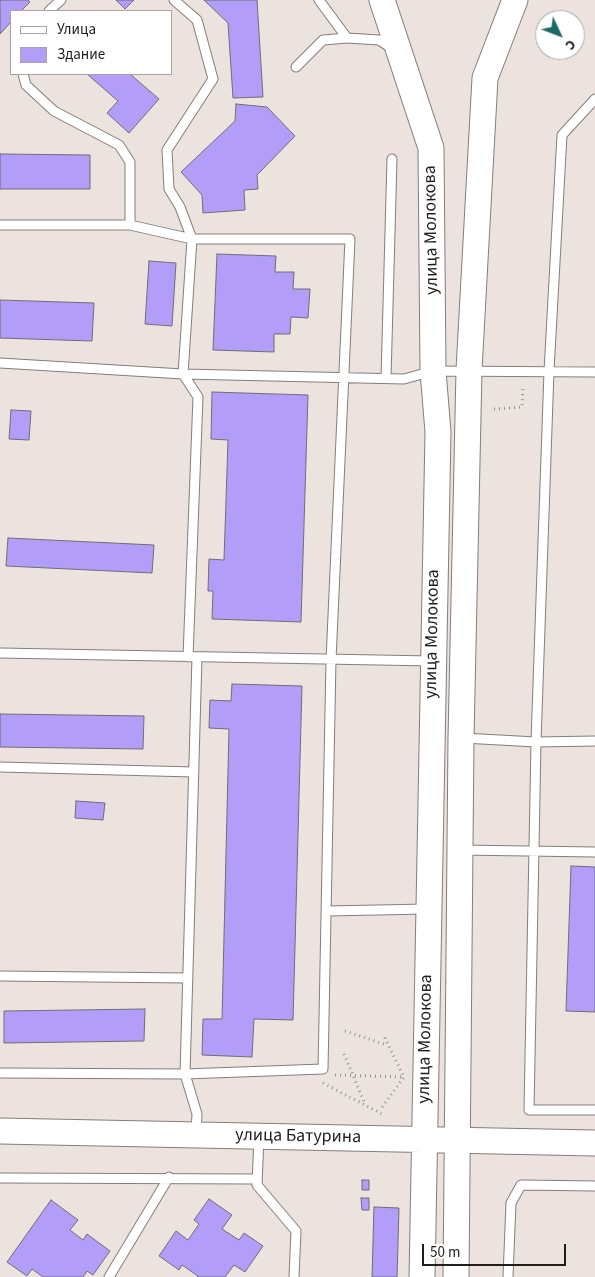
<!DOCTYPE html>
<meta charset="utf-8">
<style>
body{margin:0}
#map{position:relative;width:595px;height:1277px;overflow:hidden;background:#ece3de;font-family:"Source Sans 3",sans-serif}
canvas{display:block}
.legend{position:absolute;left:10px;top:10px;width:162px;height:65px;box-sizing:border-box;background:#fff;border:1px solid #a6a5a4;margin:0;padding:6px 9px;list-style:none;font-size:15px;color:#201d1c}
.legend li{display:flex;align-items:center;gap:10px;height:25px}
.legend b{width:25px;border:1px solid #a6a5a4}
.north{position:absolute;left:535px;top:10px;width:50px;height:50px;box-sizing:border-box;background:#fff;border:1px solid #a6a5a4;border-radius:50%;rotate:133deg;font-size:14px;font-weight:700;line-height:20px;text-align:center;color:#201d1c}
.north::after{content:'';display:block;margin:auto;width:18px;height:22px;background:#1d6a6b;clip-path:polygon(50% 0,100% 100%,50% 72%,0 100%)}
.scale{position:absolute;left:422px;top:1244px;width:144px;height:22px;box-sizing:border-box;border:2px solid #201d1c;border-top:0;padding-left:6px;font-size:15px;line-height:18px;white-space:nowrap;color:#201d1c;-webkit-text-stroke:4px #fff;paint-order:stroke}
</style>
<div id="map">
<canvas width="595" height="1277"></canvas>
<ul class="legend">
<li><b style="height:6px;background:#fff"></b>Улица</li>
<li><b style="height:14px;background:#b29df8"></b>Здание</li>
</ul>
<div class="north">С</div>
<div class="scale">50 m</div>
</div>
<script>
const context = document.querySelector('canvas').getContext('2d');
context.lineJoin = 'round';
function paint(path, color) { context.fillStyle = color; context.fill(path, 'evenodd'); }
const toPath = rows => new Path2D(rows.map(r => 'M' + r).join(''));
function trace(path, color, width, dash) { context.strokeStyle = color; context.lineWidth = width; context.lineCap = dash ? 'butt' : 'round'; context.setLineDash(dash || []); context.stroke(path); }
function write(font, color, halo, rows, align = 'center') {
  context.font = font + ' "Source Sans 3",sans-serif'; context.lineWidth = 4; context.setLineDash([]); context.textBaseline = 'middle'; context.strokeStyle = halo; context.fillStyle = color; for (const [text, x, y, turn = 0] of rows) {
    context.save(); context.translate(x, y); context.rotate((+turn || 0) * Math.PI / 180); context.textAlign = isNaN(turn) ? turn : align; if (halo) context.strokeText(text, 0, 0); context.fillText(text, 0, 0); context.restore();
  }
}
const building = toPath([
 [0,0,28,0,30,2,21,11,11,11,11,22,0,34,0,0],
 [116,0,134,0,125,9,116,0],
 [204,0,257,0,263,97,233,98,228,23,204,0],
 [87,74,130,74,159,99,129,133,107,113,118,101,87,74],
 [236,104,267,107,295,136,257,175,258,189,244,190,245,210,203,213,202,195,181,172,235,121,236,104],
 [0,154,90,155,90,189,0,189,0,154],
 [217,254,276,256,275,272,294,272,293,289,310,289,308,318,291,317,290,334,274,334,274,352,213,350,217,254],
 [149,261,176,263,172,326,145,324,149,261],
 [0,300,94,303,92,341,0,338,0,300],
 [212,392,308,395,301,622,212,619,213,591,208,591,209,559,224,560,228,440,211,439,212,392],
 [11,410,31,411,29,440,9,439,11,410],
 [8,538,154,545,152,573,6,566,8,538],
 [232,684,302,686,293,1020,254,1019,252,1057,202,1055,203,1019,222,1019,229,729,209,728,210,700,231,701,232,684],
 [0,714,144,716,143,749,0,747,0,714],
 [76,801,105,803,103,820,75,818,76,801],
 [571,866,595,867,595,1012,566,1011,571,866],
 [145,1009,144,1041,4,1043,4,1011,145,1009],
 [362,1180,369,1180,369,1190,362,1190,362,1180],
 [361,1198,369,1198,369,1210,362,1210,361,1198],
 [209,1199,232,1215,222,1229,239,1240,244,1233,263,1246,245,1272,234,1265,225,1277,197,1277,198,1276,182,1265,179,1270,159,1256,176,1231,188,1240,199,1224,194,1220,209,1199],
 [51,1200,78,1220,70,1230,83,1240,87,1234,110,1251,93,1275,87,1271,83,1277,43,1277,32,1269,27,1276,7,1262,51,1200],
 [374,1207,399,1208,397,1277,372,1277,374,1207]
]);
paint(building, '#b29df8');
trace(building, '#6f6d75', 1);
const lane = toPath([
 [174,0,197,20,213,79,167,150,169,189,180,207,192,239,183,374,198,397,188,657],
 [319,0,347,38,379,40,393,49],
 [49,11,61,0],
 [296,67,323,40,347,38],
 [23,74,26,85,54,111,119,145,130,162,130,225],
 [595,99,562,135,549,371,536,742,529,1110,595,1110],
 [0,225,130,225,192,239,350,239,331,660,323,1069,185,1074,0,1073],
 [0,363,183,374,404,379,433,371,595,372],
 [386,378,392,159],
 [0,653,432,661],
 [463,738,536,742,595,741],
 [0,767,194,772],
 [460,850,595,852],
 [327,911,427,909],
 [0,976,188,978],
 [196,1132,197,1114,185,1074,197,657],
 [259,1137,257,1185,296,1231,294,1277],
 [0,1178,257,1179],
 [109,1277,169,1177],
 [508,1277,511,1203,521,1185,595,1186]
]);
const secondary = toPath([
 [382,0,431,148,433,371,438,432,422,1277],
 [0,1131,595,1143],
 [456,1277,461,738,469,370,485,78,515,0]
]);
trace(lane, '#857d79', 11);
trace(secondary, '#857d79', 27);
trace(toPath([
 [494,409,522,407,523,387],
 [345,1031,384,1044],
 [344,1054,365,1104],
 [335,1075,404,1077],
 [323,1083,382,1114],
 [382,1107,404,1077,384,1036]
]), '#98928e', 3, [1, 4]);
trace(lane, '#fff', 9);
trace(secondary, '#fff', 25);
write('18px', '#201d1c', '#fff', [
 ["улица Молокова",432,230,-91],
 ["улица Молокова",433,634,-89],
 ["улица Молокова",426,1039,-89],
 ["улица Батурина",298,1137,1]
]);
</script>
